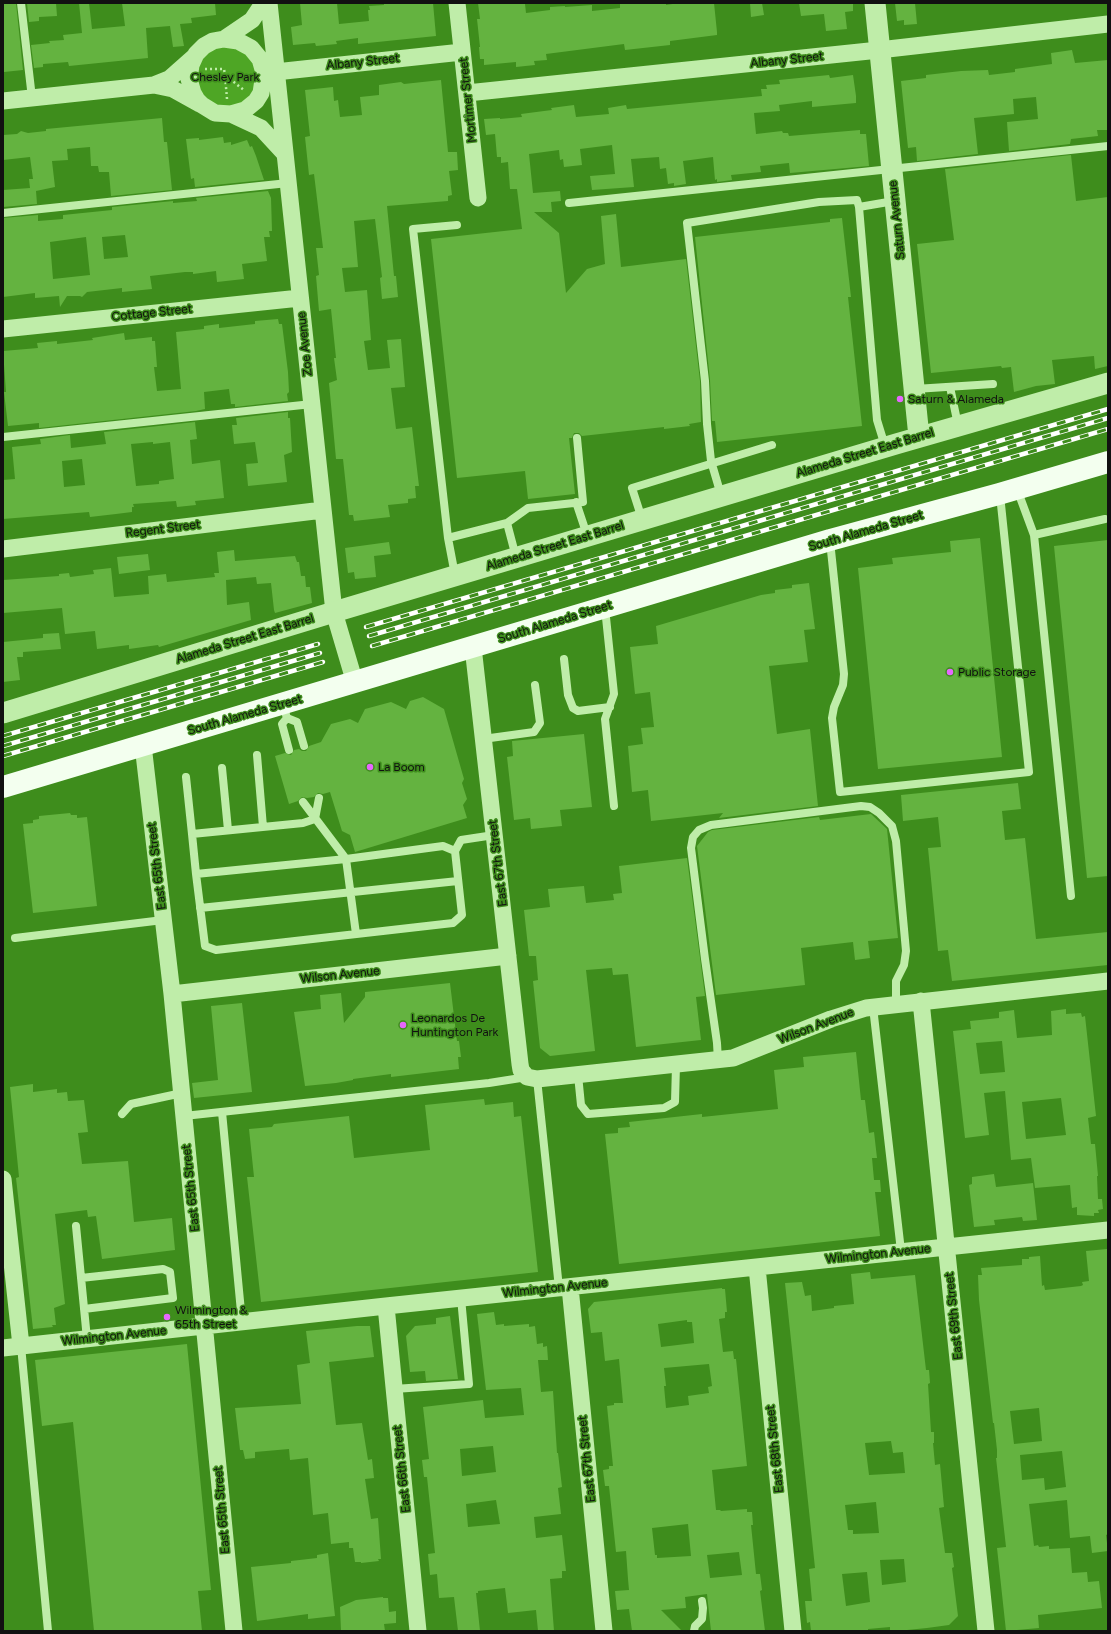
<!DOCTYPE html>
<style>
body{margin:0}
#map{position:relative;width:1111px;height:1634px;overflow:hidden;background:#3e8d1c;font-family:Figtree,sans-serif}
canvas{display:block}
.frame{position:absolute;inset:0;border:4px solid #111;pointer-events:none}
</style>
<div id="map">
<canvas width="1111" height="1634"></canvas>
<div class="frame"></div>
</div>
<script>
const context = document.querySelector('canvas').getContext('2d');
context.lineJoin = 'round';
function paint(path, color) { context.fillStyle = color; context.fill(path, 'evenodd'); }
const toPath = rows => new Path2D(rows.map(r => 'M' + r).join(''));
function trace(path, color, width, dash) { context.strokeStyle = color; context.lineWidth = width; context.lineCap = dash ? 'butt' : 'round'; context.setLineDash(dash || []); context.stroke(path); }
function write(font, color, halo, rows, align = 'center') {
  context.font = font + ' Figtree,sans-serif'; context.lineWidth = 3; context.setLineDash([]); context.textBaseline = 'middle'; context.strokeStyle = halo; context.fillStyle = color; for (const [text, x, y, turn = 0] of rows) {
    context.save(); context.translate(x, y); context.rotate((+turn || 0) * Math.PI / 180); context.textAlign = isNaN(turn) ? turn : align; if (halo) context.strokeText(text, 0, 0); context.fillText(text, 0, 0); context.restore();
  }
}
paint(toPath([
 [232,45,250,57,255,66,257,78,255,87,248,98,240,104,228,108,215,106,197,90,196,65,210,49]
]), '#4ea625');
paint(toPath([
 [3,3,16,3,23,70,4,72],
 [27,3,56,3,57,16,39,17,39,21,29,22],
 [79,3,89,3,92,29,125,26,122,3,215,3,216,15,191,18,192,23,180,24,184,46,173,47,170,26,146,28,148,58,69,66,68,62,43,64,43,67,34,68,31,45,50,43,49,41,64,40,63,35,82,33],
 [300,3,337,3,339,24,369,21,368,10,370,10,369,6,384,5,384,3,433,3,436,36,358,44,358,38,336,41,337,44,316,46,315,43,293,45,291,27,302,25],
 [478,3,525,4,526,13,550,10,550,7,565,6,565,7,592,5,592,11,620,8,620,3,666,3,666,5,679,3,714,3,717,32,717,35,670,41,670,45,625,50,624,44,546,54,547,60,534,61,535,65,516,67,516,62,484,65,484,59,480,59,479,47,480,47,477,19,480,19],
 [750,3,762,3,764,15,751,17],
 [799,3,853,3,853,11,845,12,847,29,826,31,824,14,801,16],
 [895,3,915,3,917,24,904,25,904,20,897,21],
 [1072,50,1075,63,1108,60,1108,130,1097,130,1098,136,1071,139,1070,144,1009,151,1007,122,1038,119,1036,97,1013,99,1014,114,974,118,978,154,917,161,916,147,908,148,901,81,926,78,926,75,961,71,988,70,989,75,1015,72,1015,69,1052,64,1051,53],
 [829,75,830,78,853,75,856,96,856,103,812,107,812,101,779,105,780,111,754,113,756,134,782,131,783,133,788,133,789,136,860,130,860,134,866,134,869,166,790,173,789,163,760,166,761,172,731,175,732,180,717,182,717,179,715,180,713,157,683,161,686,184,674,186,674,183,668,184,666,168,660,169,659,157,631,159,634,187,592,190,590,176,615,174,612,145,580,149,582,165,564,167,563,159,560,160,559,150,529,154,533,193,560,191,561,201,551,202,552,212,534,212,559,233,566,293,587,269,605,264,601,216,616,214,621,267,686,259,700,381,701,422,689,424,690,426,664,429,664,427,582,436,579,433,574,433,572,438,569,438,575,494,528,499,525,471,457,478,431,239,522,229,517,189,510,189,508,162,501,163,501,157,497,157,495,134,486,135,484,119,500,118,500,119,522,117,521,114,544,111,552,110,551,108,574,105,576,117,609,114,608,108,626,105,627,109,762,96,761,89,767,89,766,85,780,84,779,80],
 [441,80,448,152,457,152,458,170,449,171,452,195,448,196,448,201,387,206,394,276,396,276,398,297,382,299,380,278,382,277,375,219,354,221,358,267,342,268,345,292,367,290,371,340,364,341,368,370,390,368,387,340,401,339,405,387,391,388,396,429,412,427,419,486,415,486,416,498,408,499,408,503,388,505,390,517,354,521,353,515,349,515,343,459,336,459,329,383,337,380,334,358,336,358,331,309,319,311,316,276,319,275,316,248,323,248,314,174,309,175,305,137,310,136,305,90,333,87,334,101,338,100,340,117,362,115,360,97,379,95,379,85,401,82,404,84],
 [162,118,164,142,167,142,172,190,111,196,109,172,99,172,98,166,91,166,90,147,67,149,68,160,52,161,55,187,36,191,37,204,3,207,3,190,30,188,29,179,33,179,30,157,3,160,3,135,17,134,21,131,28,133,46,131,46,129],
 [223,137,224,143,231,142,231,145,247,140,250,147,252,146,256,156,264,180,195,187,194,178,191,179,186,139,199,138,199,140],
 [1071,155,1076,201,1108,197,1108,366,1095,369,1094,356,1052,360,1055,384,1036,386,1014,392,1011,367,1002,368,1001,366,931,373,917,244,954,240,945,169],
 [268,191,271,198,272,231,269,231,270,237,264,237,267,261,242,264,244,279,217,282,216,271,193,274,193,272,185,272,150,276,152,289,122,292,122,288,87,292,82,297,80,296,67,296,60,307,59,296,35,298,35,293,3,297,3,218,38,215,38,221,63,219,63,215,112,210,112,207,173,201,173,203,197,201,196,198],
 [125,235,128,257,104,259,102,237],
 [86,237,90,275,53,279,50,242],
 [842,218,851,297,848,297,862,426,717,442,715,421,712,421,710,380,695,237,830,222,830,219],
 [278,319,279,324,282,324,288,372,289,392,287,394,288,401,235,407,235,404,231,404,229,389,204,392,205,409,196,411,39,428,39,423,8,426,4,392,6,392,3,351,38,348,37,343,57,341,57,344,93,340,92,338,124,333,125,340,152,337,152,341,155,341,157,367,154,367,157,391,181,389,176,332,204,329,204,326,219,324,219,328,255,324,255,321],
 [288,412,288,418,290,418,292,452,284,455,287,482,248,486,246,464,258,463,255,442,234,444,232,425,237,425,236,418],
 [195,422,197,439,190,440,192,464,220,460,224,498,195,501,196,505,177,507,176,501,133,504,134,507,132,507,132,512,116,514,90,517,89,512,3,519,3,480,15,479,12,447,41,444,40,439,70,435,71,448,106,444,104,432],
 [153,442,153,444,170,442,174,479,159,481,159,484,136,486,131,444],
 [82,459,85,485,64,487,62,461],
 [980,538,1002,757,878,769,858,568,893,564,892,558,951,552,950,541],
 [1108,540,1108,876,1087,878,1054,546],
 [389,542,391,554,374,556,376,577,355,579,354,572,348,573,345,548],
 [234,550,235,561,295,556,297,562,299,562,301,576,305,576,306,587,310,587,312,603,275,613,274,610,271,583,257,584,256,577,226,580,227,605,249,602,251,620,159,647,158,645,129,649,129,645,97,649,95,631,65,634,62,608,3,613,3,580,59,576,59,574,69,573,70,577,94,574,93,570,111,568,114,597,149,594,148,576,166,574,167,582,215,577,214,573,219,573,217,552],
 [148,554,150,570,119,574,117,557],
 [809,583,815,629,804,630,808,662,769,666,777,734,810,729,818,806,719,818,723,813,651,821,648,790,632,792,628,746,643,744,641,728,654,727,650,692,635,694,630,647,658,644,656,626,761,595,775,593,775,590,792,588,792,585],
 [59,633,61,649,23,652,23,657,17,657,20,680,3,682,3,642,43,638,43,634],
 [423,697,444,709,464,779,462,783,467,799,463,805,467,818,355,852,350,835,342,831,330,792,323,794,318,793,314,797,307,798,302,797,298,801,289,804,275,756,285,753,291,755,294,750,299,749,302,751,306,751,309,746,321,742,331,724,350,719,358,723,365,709,391,702,406,709,410,701],
 [584,734,592,807,560,810,562,826,531,829,530,818,514,820,507,757,513,756,512,741],
 [1018,783,1021,809,1002,811,1005,840,1025,838,1036,939,1108,932,1108,965,952,981,948,950,938,951,928,848,941,847,938,817,903,821,901,795],
 [70,813,71,815,77,815,77,818,87,817,97,906,33,913,23,824,33,823,33,820,39,819,39,816],
 [871,814,887,829,898,938,868,941,870,958,855,960,853,942,801,948,805,985,716,995,697,846,708,832,712,830,819,817,820,820],
 [687,858,705,996,696,997,701,1040,636,1047,628,974,613,975,612,968,586,970,595,1051,550,1056,540,1048,533,981,538,980,536,956,529,956,524,910,550,907,548,889,584,886,586,903,614,900,613,894,622,893,619,866],
 [450,983,457,1041,459,1041,461,1057,458,1057,459,1069,391,1077,391,1074,353,1079,353,1080,336,1083,305,1086,294,1012,321,1009,320,995,341,993,344,1023,365,997,365,992],
 [242,1003,252,1092,194,1098,192,1083,218,1080,211,1006],
 [1066,1009,1066,1014,1081,1013,1082,1017,1085,1016,1096,1116,1088,1118,1091,1144,1095,1144,1098,1176,1097,1176,1098,1199,1102,1199,1103,1209,1098,1210,1099,1213,1094,1213,1094,1216,1077,1215,1077,1207,1072,1208,1070,1185,1035,1188,1031,1158,1011,1160,1005,1091,984,1093,989,1135,965,1138,953,1031,971,1029,970,1021,999,1018,999,1012,1014,1010,1017,1038,1052,1035,1051,1011],
 [1002,1041,1005,1072,980,1074,976,1043],
 [1061,1098,1066,1135,1026,1139,1022,1102],
 [856,1052,861,1100,865,1100,869,1133,874,1132,877,1158,872,1158,874,1180,880,1180,881,1192,875,1192,880,1236,619,1264,605,1134,618,1133,618,1128,630,1127,629,1122,702,1114,702,1117,778,1109,774,1070,804,1067,803,1057],
 [33,1084,33,1092,57,1089,57,1093,67,1092,68,1101,84,1100,88,1132,78,1133,82,1164,128,1161,134,1222,172,1218,175,1250,102,1259,96,1216,88,1217,87,1210,55,1214,65,1304,54,1308,56,1325,52,1325,53,1327,33,1329,16,1178,19,1177,10,1087],
 [484,1099,485,1105,513,1102,514,1117,521,1116,538,1272,261,1302,247,1177,254,1177,249,1129,272,1127,274,1124,349,1116,354,1158,430,1150,425,1105],
 [994,1174,996,1187,1033,1183,1037,1220,1023,1221,1022,1217,994,1220,995,1225,974,1227,969,1185,972,1184,972,1177],
 [1107,1249,1108,1254,1108,1534,1106,1535,1108,1551,1092,1553,1090,1536,1070,1538,1067,1500,1029,1504,1034,1546,1038,1545,1039,1547,1049,1546,1049,1549,1070,1548,1072,1573,1087,1572,1088,1582,1099,1581,1102,1608,1038,1615,1039,1628,1006,1631,997,1548,1006,1547,996,1458,997,1458,997,1450,994,1423,993,1423,979,1300,978,1275,982,1275,981,1268,1022,1265,1022,1259,1029,1259,1029,1257,1040,1256,1042,1286,1044,1285,1045,1290,1081,1286,1083,1285,1082,1282,1089,1281,1086,1251],
 [1039,1408,1042,1441,1014,1444,1010,1411],
 [1062,1451,1066,1487,1045,1490,1044,1478,1022,1480,1020,1455],
 [870,1272,871,1279,915,1275,926,1370,929,1370,930,1383,928,1384,931,1432,934,1432,934,1443,933,1443,935,1465,940,1464,944,1507,939,1508,945,1553,952,1553,954,1567,952,1568,958,1616,949,1625,927,1628,897,1631,890,1631,890,1627,868,1629,868,1631,811,1631,810,1622,807,1623,805,1601,812,1601,809,1569,815,1568,785,1283,802,1282,805,1296,811,1295,812,1311,834,1308,834,1306,854,1304,851,1274],
 [891,1441,893,1453,903,1452,905,1473,869,1475,865,1443],
 [876,1502,879,1533,853,1534,853,1530,848,1530,845,1505],
 [904,1559,906,1582,882,1585,880,1560],
 [867,1572,870,1602,846,1606,842,1574],
 [722,1288,722,1289,725,1289,727,1312,725,1312,725,1318,719,1319,723,1352,733,1351,734,1359,736,1359,747,1466,712,1470,716,1510,720,1510,721,1511,747,1509,747,1512,752,1512,753,1525,751,1525,756,1574,760,1574,762,1590,760,1591,765,1631,711,1631,707,1594,685,1597,686,1608,661,1610,682,1631,632,1631,629,1609,617,1610,615,1591,629,1590,628,1579,626,1551,616,1552,609,1486,605,1486,603,1470,609,1469,609,1466,613,1466,607,1406,614,1405,614,1403,623,1403,619,1359,605,1361,602,1332,591,1333,588,1309,594,1302],
 [687,1320,687,1322,692,1322,694,1343,661,1347,658,1324],
 [709,1364,712,1386,708,1387,709,1393,688,1396,689,1405,666,1408,664,1386,666,1386,664,1368],
 [688,1524,691,1556,657,1558,657,1555,655,1555,652,1528],
 [739,1552,742,1575,710,1578,707,1555],
 [494,1312,496,1325,504,1324,504,1326,529,1324,529,1327,535,1326,537,1344,543,1343,543,1347,547,1346,548,1360,538,1360,541,1392,553,1391,557,1453,558,1453,562,1487,558,1488,561,1514,534,1517,536,1538,562,1535,566,1571,562,1571,562,1578,550,1579,554,1631,538,1631,536,1610,508,1613,505,1588,478,1591,478,1593,476,1593,480,1631,458,1631,454,1597,439,1598,437,1574,430,1575,428,1554,435,1553,427,1477,424,1477,422,1460,429,1459,423,1407,483,1400,485,1418,524,1415,521,1388,486,1390,477,1314],
 [493,1446,496,1472,462,1476,460,1449],
 [496,1500,500,1524,468,1527,466,1504],
 [450,1316,458,1379,426,1381,425,1371,410,1372,406,1336,415,1326,436,1324,436,1318],
 [357,1326,370,1326,374,1357,329,1362,336,1425,362,1423,368,1460,372,1459,374,1478,365,1479,371,1519,378,1518,381,1559,378,1559,379,1561,361,1563,361,1562,355,1562,353,1548,349,1548,349,1542,331,1544,328,1513,313,1515,308,1458,290,1460,289,1449,255,1452,255,1458,245,1459,243,1450,240,1450,235,1408,301,1404,297,1365,310,1363,306,1331],
 [187,1344,211,1590,198,1591,202,1631,94,1631,73,1422,42,1426,35,1360],
 [328,1553,335,1616,308,1619,308,1614,257,1621,251,1567,291,1563,291,1561,317,1558,317,1555],
 [383,1597,383,1598,388,1598,389,1612,396,1611,396,1623,384,1624,385,1631,341,1631,340,1607,356,1600]
]), '#64b340');
trace(toPath([
 [205,69,224,69,225,75],
 [227,99,225,75,245,91]
]), '#bfeda9', 2.5, [2, 3]);
trace(toPath([
 [21,3,32,98],
 [569,203,1108,146],
 [3,213,288,183],
 [950,387,958,425],
 [915,389,993,384],
 [3,437,312,404],
 [885,446,877,420,859,207,894,201],
 [1017,489,1034,535,1071,896],
 [721,495,711,461,707,424,705,381,687,223,819,202,857,200,859,207],
 [576,502,587,535],
 [642,519,632,488,772,445],
 [507,523,528,508,583,502,577,438],
 [1034,535,1105,519],
 [448,538,507,523,516,557],
 [830,541,844,674,843,685,834,707,832,718,840,792,1029,772,1000,495],
 [455,575,448,538,413,229,457,225],
 [605,608,614,694,605,719,614,806],
 [564,659,568,695,573,708,578,711,610,707],
 [283,705,287,718,282,724,289,750],
 [287,718,297,722,304,746],
 [483,739,534,732,540,723,535,685],
 [257,755,263,827],
 [222,768,228,830],
 [186,777,192,834,303,823,315,819],
 [303,802,346,859,443,846,455,851,462,915,453,923,216,950,205,946,196,874,346,859,356,934],
 [315,819,319,798],
 [192,834,196,874],
 [455,851,461,840,494,835],
 [200,908,458,881],
 [15,938,163,920],
 [873,1007,901,1251],
 [718,1061,717,1043,705,959,691,848,693,837,699,830,711,825,861,806,870,807,879,813,892,826,896,841,906,951,904,965,896,981,896,1004],
 [578,1075,581,1105,588,1114,664,1108,675,1102,676,1065],
 [537,1079,559,1288],
 [222,1112,242,1322],
 [122,1114,131,1104,182,1093],
 [184,1116,489,1083,527,1077],
 [76,1226,87,1339],
 [81,1278,163,1269,170,1272,173,1298,84,1309],
 [21,1346,48,1631],
 [394,1389,469,1384,461,1298],
 [694,1631,695,1626,702,1619,703,1608,702,1601]
]), '#bfeda9', 8);
trace(toPath([
 [269,3,334,612,355,683],
 [457,3,478,198],
 [224,39,238,41,251,48,260,59,264,73,261,93,256,101,245,110,231,114,215,113,202,105,197,100,193,93,189,79,191,65,196,54,204,46,213,41,224,39,252,20,260,8,262,3],
 [266,73,462,52],
 [154,85,173,89,200,104],
 [467,93,879,50,1108,24],
 [3,101,154,85,169,79,195,56],
 [231,114,261,128,285,154],
 [3,329,300,298],
 [3,549,323,510],
 [473,647,520,1064,521,1070,527,1077,537,1079,733,1058,831,1019,866,1008,1108,981],
 [143,745,172,994,234,1631],
 [172,994,508,956],
 [921,1001,986,1631],
 [3,1179,21,1346],
 [757,1267,793,1631],
 [570,1287,604,1631],
 [386,1306,418,1631],
 [3,1348,386,1306,1108,1230]
]), '#bfeda9', 17);
trace(toPath([
 [875,3,919,437],
 [3,713,334,612,896,444,1108,383]
]), '#bfeda9', 21);
trace(toPath([
 [3,787,830,540,999,494,1108,462]
]), '#f3ffef', 22);
const rail = toPath([
 [366,627,1108,409],
 [369,636,1108,418],
 [372,646,1108,429],
 [3,736,318,644],
 [3,746,320,653],
 [3,756,323,662]
]);
trace(rail, '#fff', 4.5);
trace(rail, '#3e8d1c', 3, [9]);
for (const [x, y, r, color] of [
 [900,399,4,"#e667fe"],
 [950,672,4,"#e667fe"],
 [370,767,4,"#e667fe"],
 [403,1025,4,"#e667fe"],
 [167,1317,4,"#e667fe"]
]) { const dot = new Path2D(); dot.arc(x, y, r, 0, 2 * Math.PI); context.fillStyle = color; context.fill(dot); trace(dot, '#3e8d1c', 1.5); }
write('12px', '#111', '#3e8d1c', [
 ["Albany Street",787,60,-6],
 ["Albany Street",363,62,-6],
 ["Mortimer Street",468,100,-96],
 ["Saturn Avenue",897,220,-96],
 ["Cottage Street",152,313,-6],
 ["Zoe Avenue",305,344,-96],
 ["Alameda Street East Barrel",865,453,-17],
 ["Regent Street",163,529,-7],
 ["South Alameda Street",866,531,-16],
 ["Alameda Street East Barrel",555,546,-17],
 ["South Alameda Street",555,622,-17],
 ["Alameda Street East Barrel",245,639,-17],
 ["South Alameda Street",245,715,-16],
 ["East 67th Street",498,863,-97],
 ["East 65th Street",157,866,-97],
 ["Wilson Avenue",340,975,-6],
 ["Wilson Avenue",816,1026,-21],
 ["East 65th Street",191,1188,-96],
 ["Wilmington Avenue",878,1254,-6],
 ["Wilmington Avenue",555,1288,-6],
 ["East 69th Street",954,1316,-96],
 ["Wilmington Avenue",114,1336,-6],
 ["East 68th Street",775,1449,-96],
 ["East 67th Street",587,1459,-96],
 ["East 66th Street",402,1469,-96],
 ["East 65th Street",222,1510,-95]
]);
write('12px', '#111', '#3e8d1c', [
 ["Chesley Park",225,77]
]);
write('12px', '#111', '#3e8d1c', [
 ["Saturn & Alameda",908,399],
 ["Public Storage",958,672],
 ["La Boom",378,767],
 ["Leonardos De",411,1018],
 ["Huntington Park",411,1032],
 ["Wilmington &",175,1310],
 ["65th Street",175,1324]
], 'left');
</script>
